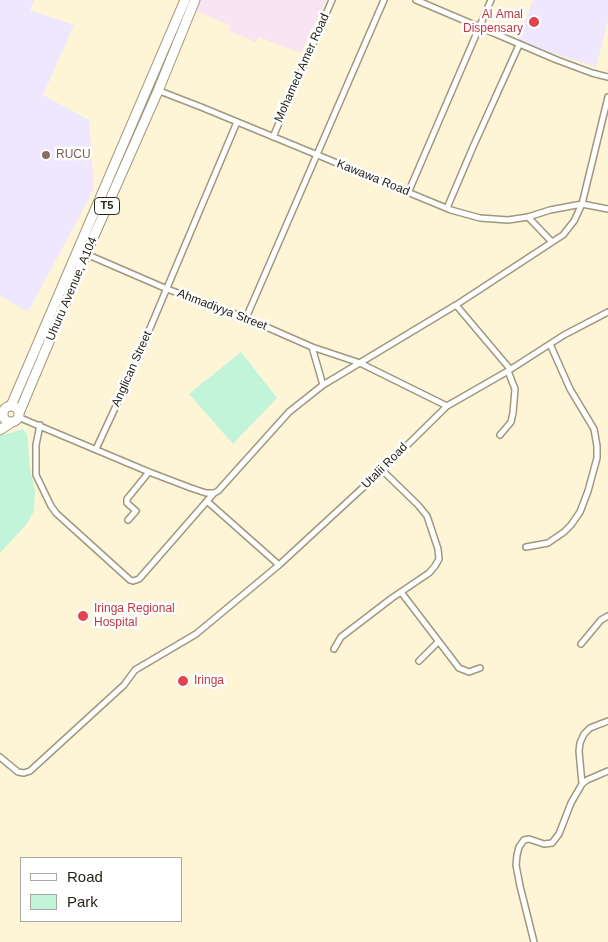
<!DOCTYPE html>
<style>
body{margin:0}
#map{position:relative;width:608px;height:942px;overflow:hidden;background:#fef5d7;font-family:Helvetica,sans-serif}
canvas{display:block}
.legend{position:absolute;left:20px;top:857px;width:162px;height:65px;box-sizing:border-box;background:#fff;border:1px solid #a9a7a3;margin:0;padding:6px 9px;list-style:none;font-size:15px;color:#282419}
.legend li{display:flex;align-items:center;gap:10px;height:25px}
.legend b{width:25px;border:1px solid #a9a7a3}
</style>
<div id="map">
<canvas width="608" height="942"></canvas>
<ul class="legend">
<li><b style="height:6px;background:#fff"></b>Road</li>
<li><b style="height:14px;background:#c2f4da"></b>Park</li>
</ul>
</div>
<script>
const context = document.querySelector('canvas').getContext('2d');
context.lineJoin = 'round';
function paint(path, color) { context.fillStyle = color; context.fill(path, 'evenodd'); }
const toPath = rows => new Path2D(rows.map(r => 'M' + r).join(''));
function trace(path, color, width, dash) { context.strokeStyle = color; context.lineWidth = width; context.lineCap = dash ? 'butt' : 'round'; context.setLineDash(dash || []); context.stroke(path); }
function write(font, color, halo, rows, align = 'center') {
  context.font = font + ' Helvetica,sans-serif'; context.lineWidth = 5; context.setLineDash([]); context.textBaseline = 'middle'; context.strokeStyle = halo; context.fillStyle = color; for (const [text, x, y, turn = 0] of rows) {
    context.save(); context.translate(x, y); context.rotate((+turn || 0) * Math.PI / 180); context.textAlign = isNaN(turn) ? turn : align; if (halo) context.strokeText(text, 0, 0); context.fillText(text, 0, 0); context.restore();
  }
}
paint(toPath([
 [198,0,326,0,301,53,258,37,256,42,229,31,231,26,194,10]
]), '#f9e4f3');
paint(toPath([
 [0,0,34,0,30,10,74,25,43,95,89,120,94,189,28,312,0,296],
 [533,0,608,0,608,21,596,67,517,42]
]), '#eee7fd');
paint(toPath([
 [241,352,277,398,233,444,189,394],
 [23,429,27,434,28,443,30,469,35,490,34,511,26,525,0,553,0,436]
]), '#c2f4da');
const minor = toPath([
 [416,0,557,60,592,73,608,77],
 [157,90,201,107,451,210,480,218,508,220,528,217,550,210,582,204,608,209],
 [273,137,332,0],
 [408,193,491,0],
 [447,208,473,147,519,45],
 [528,217,552,242],
 [86,254,167,289,246,318,312,347,360,363,447,406],
 [456,305,510,369],
 [246,318,384,0],
 [312,347,323,385],
 [18,417,149,472,191,488,206,493,214,493,218,491,289,412,323,385,456,305,563,235,574,221,582,204,608,97],
 [40,425,36,445,36,475,51,506,56,513,130,580,133,581,139,579,214,493],
 [500,435,511,422,513,413,515,389,508,371],
 [96,449,129,378,237,122],
 [208,502,279,565],
 [128,520,136,511,127,503,127,499,149,472],
 [526,547,548,543,564,532,571,525,580,512,588,491,597,458,597,446,594,429,570,389,550,344],
 [401,592,459,668,469,672,480,668],
 [581,644,601,620,608,616],
 [334,649,341,637,392,598,429,573,435,566,439,559,438,549,427,516,418,505,382,470],
 [419,661,438,642],
 [0,757,18,772,24,773,30,771,124,685,135,670,196,634,279,565,382,470,447,406,508,371,564,335,608,312],
 [582,784,579,751,580,743,584,734,590,728,608,721],
 [534,942,520,886,516,865,517,855,519,847,524,840,529,839,544,844,552,843,559,834,571,803,582,784,587,780,608,771]
]);
const trunk = toPath([
 [11,406,185,0],
 '3 414a8 8 0 1 1 16 0a8 8 0 1 1-16 0Z',
 [19,413,86,254,158,91,195,0],
 [0,430,12,422]
]);
trace(minor, '#a0987c', 8);
trace(trunk, '#a0987c', 11);
trace(minor, '#fff', 5);
trace(trunk, '#fff', 9);
for (const [x, y, r, color] of [
 [534,22,6,"#e0444e"],
 [46,155,5,"#8d6e63"],
 [83,616,6,"#e0444e"],
 [183,681,6,"#e0444e"]
]) { const dot = new Path2D(); dot.arc(x, y, r, 0, 2 * Math.PI); context.fillStyle = color; context.fill(dot); trace(dot, '#fff', 2); }
for (const [x, y, w] of [
 [107,206,25]
]) { const box = new Path2D(); box.roundRect(x - w / 2, y - 8.5, w, 17, 4); context.fillStyle = '#fff'; context.fill(box); trace(box, '#282419', 1); }
write('bold 11px', '#282419', null, [
 ["T5",107,206]
]);
write('12px', '#be3a42', '#fff', [
 ["Al Amal",523,15,"right"],
 ["Dispensary",523,29,"right"],
 ["Iringa Regional",94,609],
 ["Hospital",94,623],
 ["Iringa",194,681]
], 'left');
write('12px', '#282419', '#fff', [
 ["Mohamed Amer Road",302,68,-66],
 ["Kawawa Road",373,178,22],
 ["Uhuru Avenue, A104",72,289,-67],
 ["Ahmadiyya Street",222,310,21],
 ["Anglican Street",132,369,-66],
 ["Utalii Road",385,466,-45]
]);
write('12px', '#785e54', '#fff', [
 ["RUCU",56,155]
], 'left');
</script>
